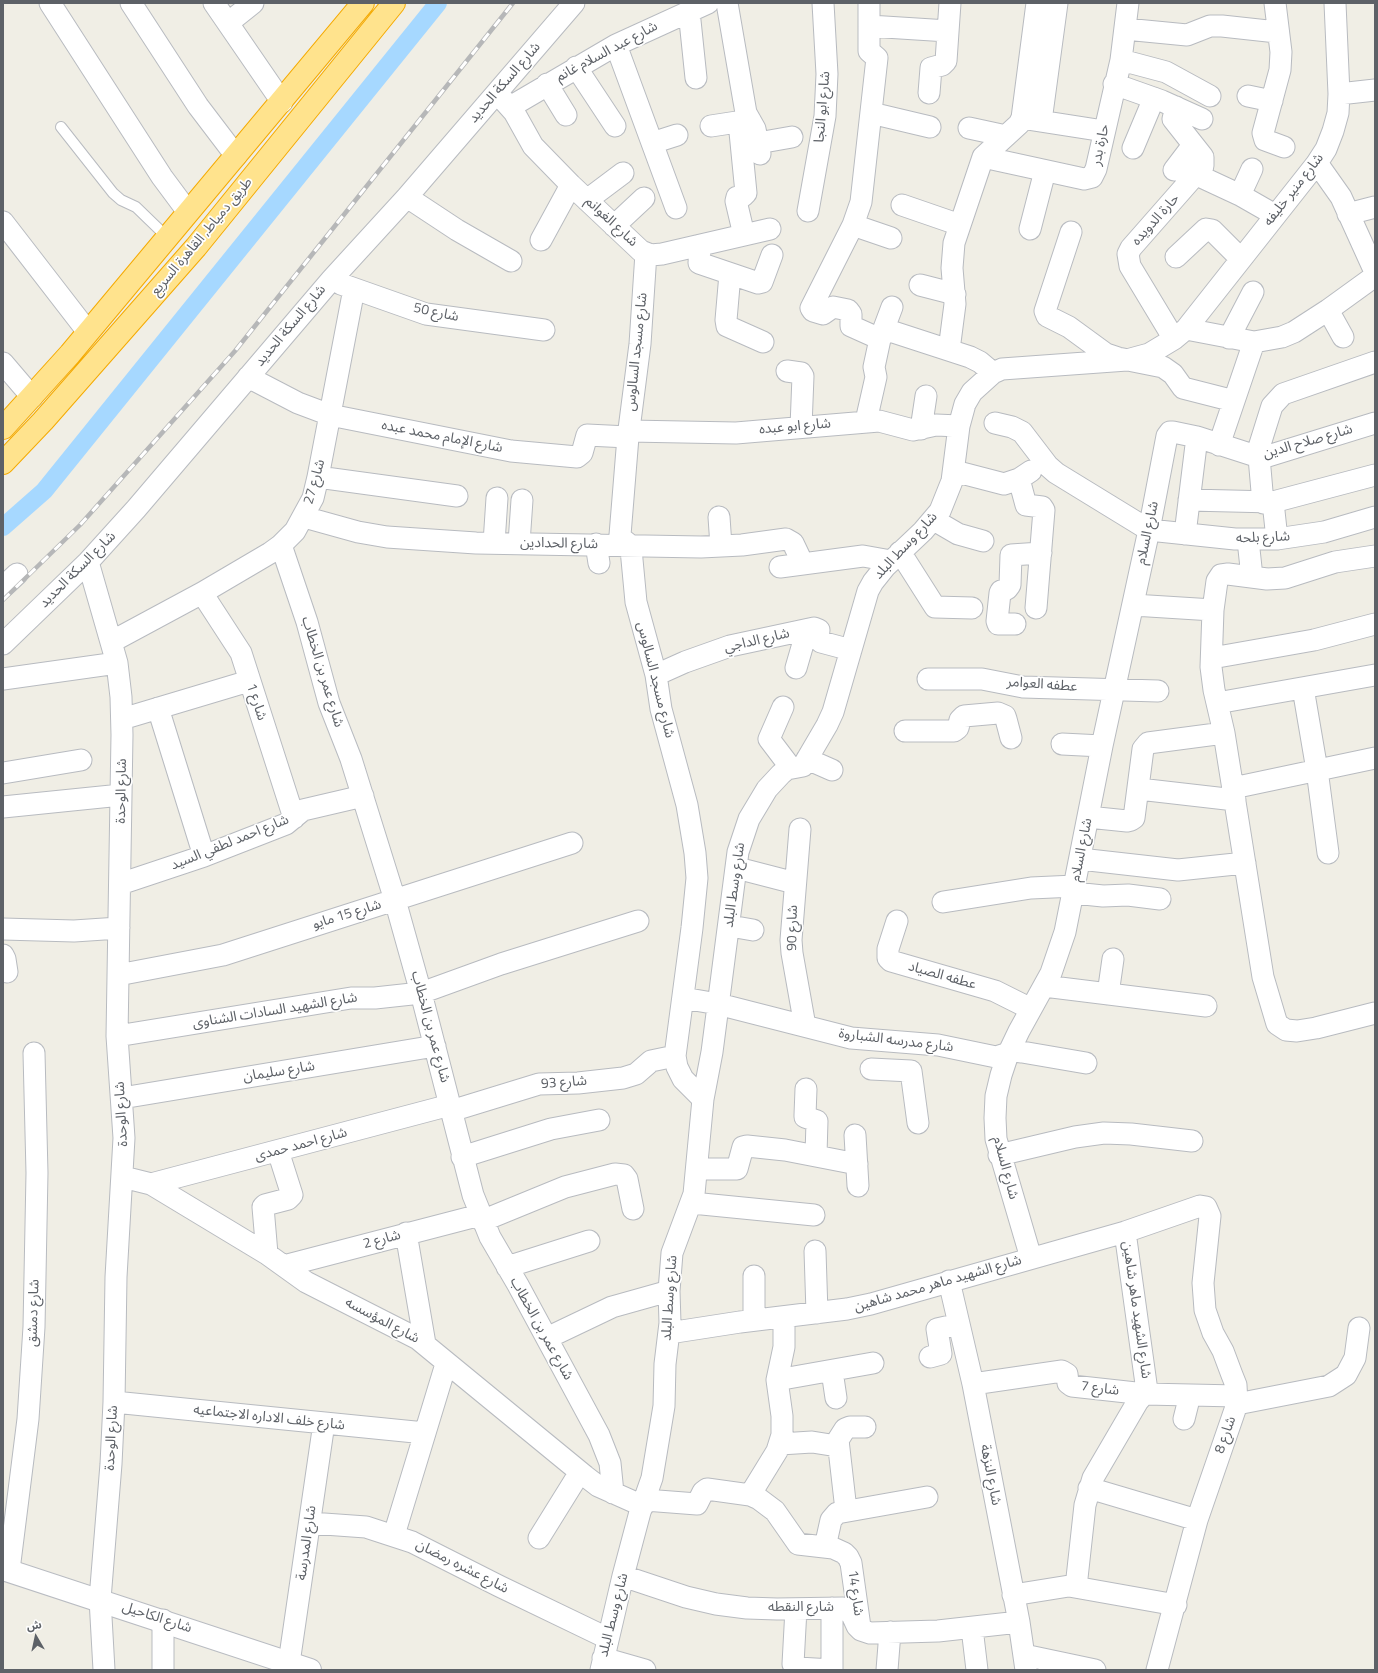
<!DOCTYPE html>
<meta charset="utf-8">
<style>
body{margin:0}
#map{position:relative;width:1378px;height:1673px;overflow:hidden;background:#f0eee5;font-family:"Titillium Web","Noto Sans Arabic",sans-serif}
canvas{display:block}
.frame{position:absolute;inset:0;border:4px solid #5d6167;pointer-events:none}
.north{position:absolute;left:16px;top:1617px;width:40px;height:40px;-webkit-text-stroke:3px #fff;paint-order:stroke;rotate:351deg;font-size:11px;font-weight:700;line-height:16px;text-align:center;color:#5d6167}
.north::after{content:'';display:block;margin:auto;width:14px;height:18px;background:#5d6167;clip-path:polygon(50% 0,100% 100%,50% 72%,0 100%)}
</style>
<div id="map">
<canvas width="1378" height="1673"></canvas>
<div class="frame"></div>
<div class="north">ش</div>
</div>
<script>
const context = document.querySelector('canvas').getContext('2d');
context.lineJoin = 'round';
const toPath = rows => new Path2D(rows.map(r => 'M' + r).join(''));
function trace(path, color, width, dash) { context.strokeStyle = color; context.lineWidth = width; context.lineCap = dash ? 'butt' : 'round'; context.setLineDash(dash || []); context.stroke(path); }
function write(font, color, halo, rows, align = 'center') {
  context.font = font + ' "Titillium Web","Noto Sans Arabic",sans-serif'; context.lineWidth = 3.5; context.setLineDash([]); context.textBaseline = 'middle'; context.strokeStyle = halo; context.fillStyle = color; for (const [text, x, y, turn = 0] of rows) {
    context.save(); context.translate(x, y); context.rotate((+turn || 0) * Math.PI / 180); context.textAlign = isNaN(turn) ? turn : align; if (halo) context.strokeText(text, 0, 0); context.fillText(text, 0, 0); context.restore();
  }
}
trace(toPath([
 [3,527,44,491,438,3]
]), '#a6d8ff', 18);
const lane = toPath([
 [61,127,113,193,121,200,136,207,167,237]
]);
const street = toPath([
 [50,3,162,177,188,212],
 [131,3,198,106,236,156],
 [214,3,282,102],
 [727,3,746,113,755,129,760,154],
 [1275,3,1281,52,1280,70,1263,133,1265,140,1284,147],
 [689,11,696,78],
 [228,23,253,3],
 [869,26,948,31],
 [1125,29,1187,35,1210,26,1222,26,1277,32],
 [616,45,676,208],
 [1121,60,1166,72,1210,96],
 [576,67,615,126],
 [547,84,566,115],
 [1114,84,1162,101,1202,119],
 [497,93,514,112,533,146,571,185,641,251,651,255,662,254,770,229],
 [929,93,931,68,942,65,946,61,950,3],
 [1339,94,1375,90],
 [1248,96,1272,101],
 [510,107,616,45,708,3],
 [871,113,930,127],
 [1027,119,1104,131],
 [1041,121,1057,3],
 [739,122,746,193,743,196,737,197,736,201,744,235],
 [711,126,750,120],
 [969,128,1006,136],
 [652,143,677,135],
 [758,143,792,137],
 [1133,148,1154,98],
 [983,157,1084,179,1092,177,1096,169,1121,60,1128,3],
 [1317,163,1341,197,1375,272],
 [1174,170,1193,145],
 [1197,175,1240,195,1275,215],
 [1240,195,1252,169],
 [407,197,457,230,511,261],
 [587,200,623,173],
 [902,205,960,225],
 [808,211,825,116,827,74,823,3],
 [1348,214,1375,207],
 [3,222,88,332],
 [853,225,891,238],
 [614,226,644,198],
 [1030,229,1045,171],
 [1071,232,1045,311,1047,316,1069,327,1106,354,1118,358,1163,367,1173,374,1183,388,1234,401],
 [541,240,571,185],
 [700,245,699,263,758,283,762,282,772,255],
 [646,253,640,344,628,437,620,535,621,538,630,545,631,549,636,602,656,675,661,709,687,805,695,853,697,878,692,928,675,1056,677,1067,683,1079,703,1099],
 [1176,257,1206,229,1212,230,1241,259],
 [730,274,726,320,727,326,763,342],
 [341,284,426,314,544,330],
 [920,285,955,294],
 [1328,310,1343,337],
 [884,329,970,357,980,362,993,373],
 [1186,329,1254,342,1282,337,1294,332,1328,310,1375,276],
 [1229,338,1253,292],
 [880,339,892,307],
 [1174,339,1130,266,1128,254,1131,248,1203,166,1203,157,1173,119,1176,107],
 [949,350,955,304,952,268,954,243,983,157,1019,124,1022,118,1037,3],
 [3,363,32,397],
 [787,371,801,373,803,376,801,427],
 [248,377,298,403,330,415,511,451,577,457,582,453,587,435,628,437],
 [866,421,876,377,874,367,880,339,851,326,851,314,848,310,833,307,823,314,813,311,811,308,853,225,861,202,877,58,869,51,869,3],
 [995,423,1012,427,1022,432,1048,466,1056,473,1149,530,1235,539,1277,539,1324,532,1375,517],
 [921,429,926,396],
 [629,431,736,433,879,421,913,430,936,425,959,426],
 [1219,445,1254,342],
 [1256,457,1272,406,1283,394,1375,362],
 [1259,457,1263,503],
 [954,471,1004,484,1019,479,1031,471],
 [318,477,457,496],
 [1019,479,1026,505,1042,507,1044,510,1036,608],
 [1189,500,1273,502,1375,475],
 [1273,502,1277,539],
 [304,517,358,532,387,537,476,543,701,547,742,545,786,539,793,543,803,564],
 [719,517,721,546],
 [934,520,958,534,983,541],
 [1185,534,1197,437],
 [1248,540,1252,577],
 [494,543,497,498],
 [519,543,522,500],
 [596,544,599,563],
 [281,545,307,622,329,703,351,759,395,900,421,993,473,1195,490,1237,518,1285,599,1435,610,1463,613,1493],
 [900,552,935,607,972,608],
 [1375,556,1335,562,1285,578,1267,579,1228,574,1221,575,1217,581,1213,610,1211,667,1214,690,1224,733,1263,977,1277,1024,1286,1030,1297,1031,1316,1028,1375,1013],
 [88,562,117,663,121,697,122,735,117,1036,124,1138,116,1277,114,1402,111,1464,100,1599,104,1670],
 [780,567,863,556,891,561],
 [3,587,17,574],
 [202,593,241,653,294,818],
 [1133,605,1213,610],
 [1015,624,998,624,997,621,1000,593,1001,591,1007,589,1010,585,1011,555,1041,553],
 [111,642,202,593,270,553,281,545,295,531,313,498,318,477,354,289],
 [3,644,88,562,136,509,332,279,407,197,574,3],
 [1212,658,1314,640,1375,624],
 [796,668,807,630],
 [656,675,685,662,730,646,814,628,819,630,818,639,821,642,851,650],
 [3,679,117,663],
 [928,679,982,679,1023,687,1158,691],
 [1303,688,1317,770,1328,853],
 [1217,703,1375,675],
 [783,707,769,739,791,768],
 [158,708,204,856],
 [122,719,249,681],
 [905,731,954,731,958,728,960,720,964,716,998,713,1005,716,1006,719,1011,738],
 [1062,744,1102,746],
 [807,759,832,770],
 [3,773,81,760],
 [1233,788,1375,758],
 [1139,789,1235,800],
 [3,807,121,795],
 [1088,817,1127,821,1131,820,1134,818,1143,749,1148,743,1224,733],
 [800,829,791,940,792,953,805,1026],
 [1080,859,1178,870,1245,863],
 [737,868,795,883],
 [120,884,204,856,286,824,303,810,363,796],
 [1074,893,1103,896,1128,895,1160,899],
 [943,902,1031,888,1075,886],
 [897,921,888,949,888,958,891,961,995,991,1031,1009],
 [730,926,753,930],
 [3,929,74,931,119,928],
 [3,955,5,959,7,972],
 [118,975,223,955,572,843],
 [1044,986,1206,1006],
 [1108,994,1113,959],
 [683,998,718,1004,851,1038,938,1045,996,1057,1015,1051,1022,1052,1086,1063],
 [117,1036,351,998,375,998,421,993,501,964,638,921],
 [871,1069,911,1071,918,1123],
 [806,1089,805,1115,805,1117,817,1121,816,1155],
 [122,1098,435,1046],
 [451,1111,539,1084,578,1083,623,1078,636,1074,651,1061,675,1056],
 [855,1135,858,1186],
 [999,1155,1075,1137,1104,1133,1131,1134,1192,1141],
 [462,1157,551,1129,599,1120],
 [697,1169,737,1169,743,1147,747,1146,785,1150,857,1164],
 [123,1177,151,1184,267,1254,306,1282,418,1339,585,1476,598,1486,643,1506],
 [151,1184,450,1105],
 [692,1203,814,1215],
 [482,1221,565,1187,615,1174,624,1175,627,1179,633,1209],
 [406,1233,425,1344],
 [815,1251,817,1313],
 [267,1254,263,1207,265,1205,288,1199,292,1195,278,1151],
 [1031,1258,996,1139,995,1118,996,1096,1001,1075,1008,1054,1019,1031,1051,973,1065,932,1102,746,1149,530,1167,436,1170,432,1173,432,1197,437,1259,457,1268,456,1375,423],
 [284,1266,480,1215],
 [507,1267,589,1241],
 [754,1276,754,1320],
 [949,1281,973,1384,1019,1622,1026,1670],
 [669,1333,740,1322,847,1309,871,1304,1125,1232,1200,1206,1206,1207,1210,1216,1203,1283,1205,1310,1213,1333,1223,1351,1232,1375,1236,1385,1237,1404,1197,1520,1157,1670],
 [547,1338,612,1307,669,1291],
 [930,1357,941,1354,937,1329,959,1324],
 [832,1371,836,1398],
 [777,1380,873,1363],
 [973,1384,1062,1371,1067,1374,1068,1383,1072,1386,1145,1394,1237,1396],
 [114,1402,425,1433],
 [1237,1404,1329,1386,1346,1375,1355,1358,1359,1328],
 [1184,1419,1190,1395],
 [780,1444,812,1442,837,1446],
 [1089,1488,1197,1520],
 [750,1495,777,1451,782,1435,782,1416,777,1380,784,1347,784,1317],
 [645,1500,697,1504,703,1492,707,1489,750,1495,759,1499,775,1511,798,1544,833,1548,844,1553,848,1557,851,1563,860,1627],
 [846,1510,838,1440,845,1429,850,1427,865,1427],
 [310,1523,366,1527,412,1542,499,1586,607,1638],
 [394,1535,446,1364],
 [539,1538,580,1472],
 [825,1547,831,1520,837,1513,927,1497],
 [9,1570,28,1419,34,1327,37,1173,34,1053],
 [623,1576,686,1597,716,1604,747,1608,777,1609,843,1608,848,1611,852,1615,857,1626,861,1630,870,1633,938,1631,1019,1622],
 [1076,1587,1085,1505,1093,1478,1138,1401,1147,1391,1125,1232],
 [1013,1595,1069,1586,1176,1605],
 [796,1609,793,1664,798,1668,832,1670,832,1608],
 [163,1620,163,1670],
 [972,1628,977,1670],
 [1024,1655,1095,1670],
 [603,1658,645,1670],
 [289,1663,324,1423],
 [601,1670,623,1576,640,1512,652,1478,664,1406,665,1364,670,1323,669,1291,672,1253,694,1194,703,1099,712,1052,738,852,749,819,767,789,781,774,787,769,803,766,827,725,833,712,868,591,873,582,885,567,923,531,940,511,952,481,959,426,965,404,972,392,993,373,1002,369,1127,360,1149,354,1174,339,1186,329,1317,163,1326,149,1333,131,1338,113,1339,94,1335,3],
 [887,1670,890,1632]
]);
const secondary = toPath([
 [3,1569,310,1670]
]);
const highway = toPath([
 [3,428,70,354,363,3],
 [3,463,43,421,196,247,394,3]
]);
trace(lane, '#b8bbc0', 12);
trace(street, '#b8bbc0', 23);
trace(secondary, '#b9bcc2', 24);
trace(highway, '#f5aa00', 24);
trace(lane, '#fff', 10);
trace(street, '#fff', 21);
trace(secondary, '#fff', 22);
trace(highway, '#ffe38d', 22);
const rail = toPath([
 [3,600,80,525,235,351,513,3]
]);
trace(rail, '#b6b7b8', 4.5);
trace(rail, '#fff', 3, [9]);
write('14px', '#5d6167', '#fff', [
 ["شارع عبد السلام غانم",607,52,-28],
 ["شارع السكة الحديد",505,83,-49],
 ["شارع ابو النجا",823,107,-85],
 ["حارة بدر",1101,145,-78],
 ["شارع منير خليفه",1294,190,-52],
 ["حارة الدويده",1156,220,-48],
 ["شارع الغوانم",611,222,43],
 ["طريق دمياط, القاهرة السريع",202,237,-50],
 ["شارع 50",436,313,12],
 ["شارع السكة الحديد",291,326,-50],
 ["شارع مسجد السالوس",637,352,-84],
 ["شارع ابو عبده",795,427,-5],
 ["شارع الإمام محمد عبده",442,437,11],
 ["شارع صلاح الدين",1308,442,-16],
 ["شارع 27",315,482,-74],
 ["شارع السلام",1148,533,-78],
 ["شارع بلحه",1263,538,-2],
 ["شارع الحدادين",559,544,1],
 ["شارع وسط البلد",906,546,-47],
 ["شارع السكة الحديد",78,570,-45],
 ["شارع الداجي",757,641,-13],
 ["شارع عمر بن الخطاب",322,672,73],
 ["شارع مسجد السالوس",655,680,76],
 ["عطفه العوامر",1042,685,4],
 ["شارع 1",256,702,72],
 ["شارع الوحدة",122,791,-89],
 ["شارع احمد لطفي السيد",230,843,-22],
 ["شارع السلام",1082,850,-79],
 ["شارع وسط البلد",735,885,-82],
 ["شارع 15 مايو",347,915,-17],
 ["شارع 90",793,928,-89],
 ["عطفه الصياد",942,976,16],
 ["شارع الشهيد السادات الشناوى",275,1011,-9],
 ["شارع عمر بن الخطاب",430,1027,75],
 ["شارع مدرسه الشباروة",896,1041,7],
 ["شارع سليمان",279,1072,-9],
 ["شارع 93",564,1083,-4],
 ["شارع الوحدة",122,1114,-93],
 ["شارع احمد حمدى",301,1145,-15],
 ["شارع السلام",1005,1168,75],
 ["شارع 2",382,1240,-15],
 ["شارع الشهيد ماهر محمد شاهين",938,1284,-16],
 ["شارع وسط البلد",670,1298,-86],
 ["شارع الشهيد ماهر شاهين",1136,1310,82],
 ["شارع دمشق",34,1313,-88],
 ["شارع المؤسسه",382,1321,28],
 ["شارع عمر بن الخطاب",541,1329,61],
 ["شارع 7",1100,1389,7],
 ["شارع خلف الاداره الاجتماعيه",269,1418,6],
 ["شارع 8",1226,1435,-71],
 ["شارع الوحدة",112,1438,-87],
 ["شارع النزهة",990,1475,79],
 ["شارع المدرسة",307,1543,-82],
 ["شارع عشره رمضان",462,1567,27],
 ["شارع 14",855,1593,82],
 ["شارع النقطه",801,1608],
 ["شارع وسط البلد",614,1615,-76],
 ["شارع الكاحيل",157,1618,18]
]);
</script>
